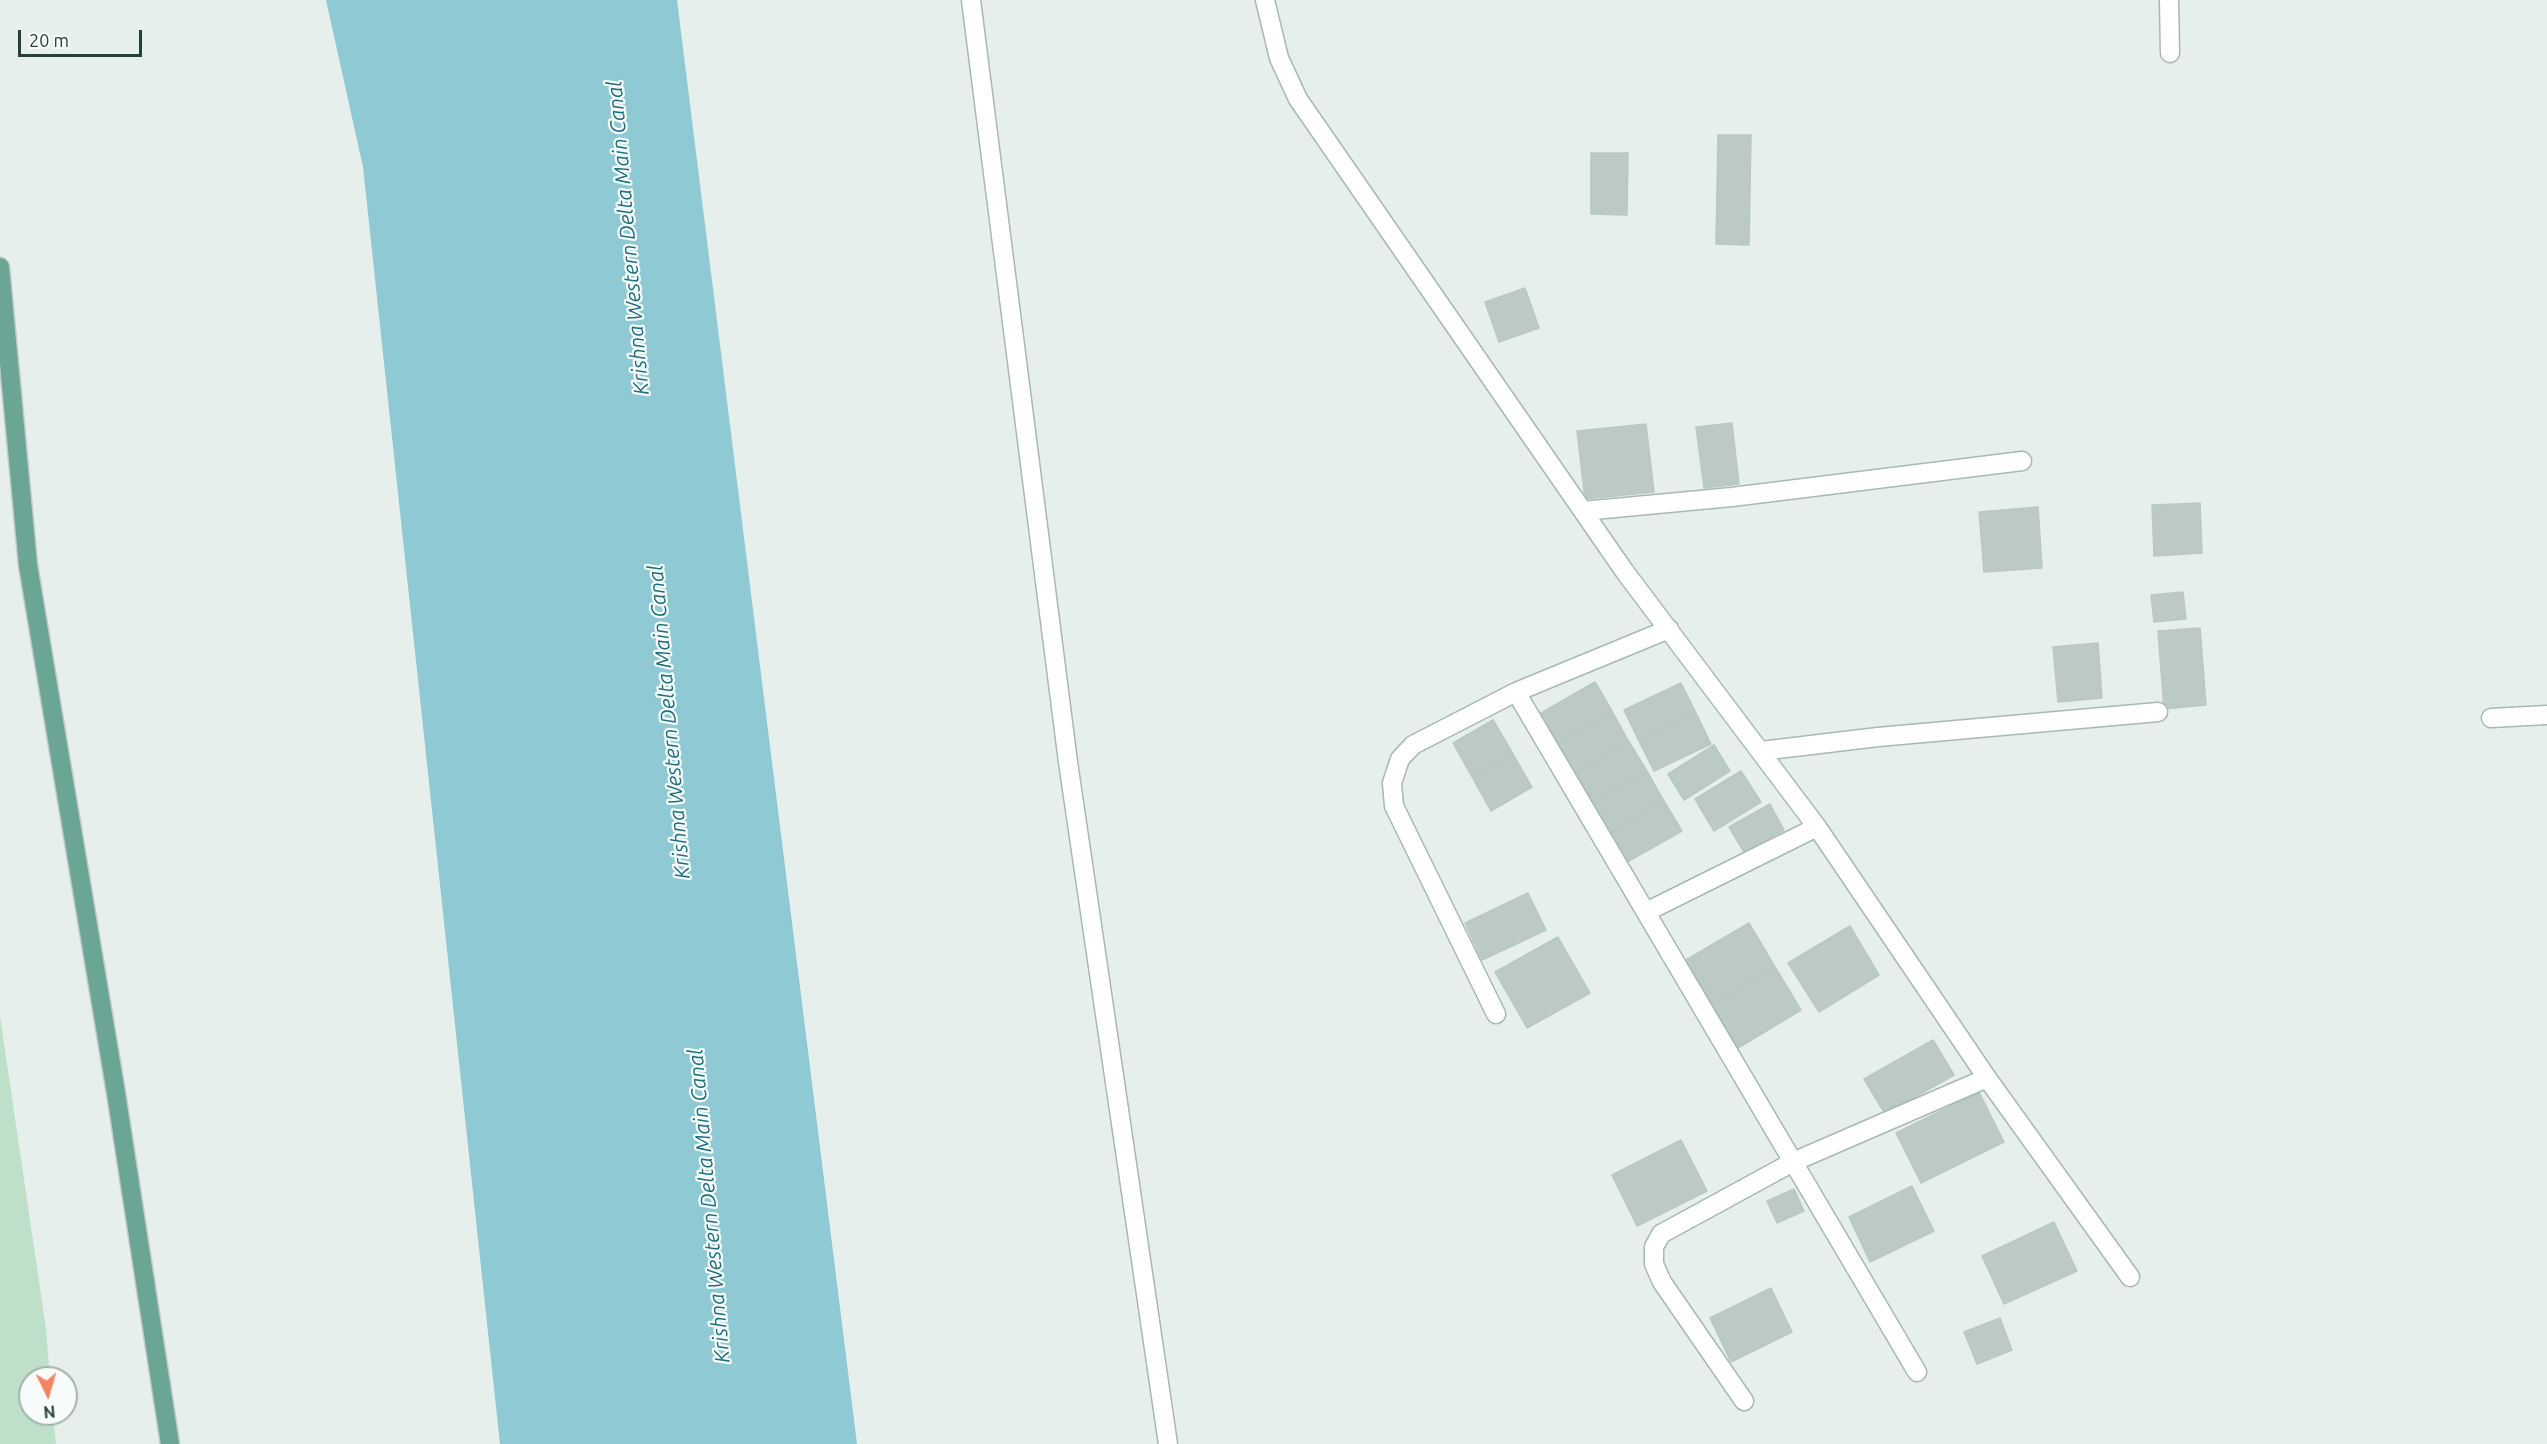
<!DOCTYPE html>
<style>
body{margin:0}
#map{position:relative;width:2547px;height:1444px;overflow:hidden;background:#e6efeb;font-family:Ubuntu,sans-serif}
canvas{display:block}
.north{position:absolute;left:18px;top:1366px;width:60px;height:60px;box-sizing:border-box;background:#f7fbf9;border:2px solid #a3b1ad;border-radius:50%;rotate:175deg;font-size:16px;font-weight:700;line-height:24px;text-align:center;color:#24423a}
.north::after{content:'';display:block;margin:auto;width:21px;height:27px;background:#f4845f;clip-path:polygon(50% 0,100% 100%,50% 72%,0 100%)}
.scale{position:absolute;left:18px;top:30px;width:124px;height:27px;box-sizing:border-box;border:3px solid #24423a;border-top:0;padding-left:8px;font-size:18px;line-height:21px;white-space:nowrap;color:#24423a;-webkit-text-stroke:4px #f7fbf9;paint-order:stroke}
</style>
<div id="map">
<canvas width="2547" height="1444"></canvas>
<div class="north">N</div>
<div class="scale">20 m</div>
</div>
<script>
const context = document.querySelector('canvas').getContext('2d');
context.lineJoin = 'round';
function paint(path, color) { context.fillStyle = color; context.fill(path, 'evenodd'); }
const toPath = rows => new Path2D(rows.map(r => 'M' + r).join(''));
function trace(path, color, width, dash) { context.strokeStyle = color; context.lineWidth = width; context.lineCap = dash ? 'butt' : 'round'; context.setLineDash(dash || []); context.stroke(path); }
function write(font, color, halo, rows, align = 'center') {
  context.font = font + ' Ubuntu,sans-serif'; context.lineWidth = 4.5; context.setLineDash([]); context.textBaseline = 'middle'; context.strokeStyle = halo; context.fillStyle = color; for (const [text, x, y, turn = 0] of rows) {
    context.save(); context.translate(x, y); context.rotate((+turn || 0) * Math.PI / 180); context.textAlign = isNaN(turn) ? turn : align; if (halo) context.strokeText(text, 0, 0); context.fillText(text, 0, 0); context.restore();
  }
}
paint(toPath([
 [0,1016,46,1329,50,1378,30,1378,30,1414,53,1414,56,1444,0,1444]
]), '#bfe0c8');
paint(toPath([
 [326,0,677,0,857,1444,500,1444,363,167]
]), '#8ec9d4');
const building = toPath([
 [1718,135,1751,135,1749,245,1716,244,1718,135],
 [1591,153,1628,153,1627,215,1591,214,1591,153],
 [1525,288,1539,328,1499,342,1485,302,1525,288],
 [1732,423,1739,484,1704,488,1696,427,1732,423],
 [1646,424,1654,492,1585,499,1577,431,1646,424],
 [2200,503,2202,553,2154,556,2152,505,2200,503],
 [2038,507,2042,568,1984,572,1979,512,2038,507],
 [2183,592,2186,619,2154,622,2151,595,2183,592],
 [2200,628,2206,705,2164,709,2158,631,2200,628],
 [2098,643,2102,698,2058,702,2053,647,2098,643],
 [1595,682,1612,711,1558,743,1541,713,1595,682],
 [1681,683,1696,713,1639,741,1624,710,1681,683],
 [1612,711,1629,742,1576,772,1558,743,1612,711],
 [1696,713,1711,744,1654,771,1639,741,1696,713],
 [1493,720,1513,754,1472,777,1453,743,1493,720],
 [1629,742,1647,771,1593,802,1576,772,1629,742],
 [1714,745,1730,771,1684,800,1668,774,1714,745],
 [1513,754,1532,787,1491,811,1472,777,1513,754],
 [1647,771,1664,801,1610,832,1593,802,1647,771],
 [1741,771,1761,802,1714,831,1695,799,1741,771],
 [1664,801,1682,831,1627,862,1610,832,1664,801],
 [1770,804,1784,830,1744,852,1729,827,1770,804],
 [1528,893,1546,930,1482,960,1465,923,1528,893],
 [1749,923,1775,967,1712,1004,1686,960,1749,923],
 [1850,926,1879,975,1819,1012,1788,963,1850,926],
 [1558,937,1590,993,1527,1028,1495,972,1558,937],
 [1775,967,1801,1010,1738,1048,1712,1004,1775,967],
 [1933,1040,1954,1075,1885,1114,1864,1079,1933,1040],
 [1979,1092,2004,1142,1921,1183,1896,1133,1979,1092],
 [1681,1140,1707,1191,1637,1226,1612,1175,1681,1140],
 [1912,1186,1934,1231,1870,1262,1849,1217,1912,1186],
 [1794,1189,1804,1211,1777,1223,1767,1201,1794,1189],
 [2054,1222,2077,1271,2004,1304,1982,1256,2054,1222],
 [1771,1288,1792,1332,1731,1362,1710,1318,1771,1288],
 [2000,1318,2012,1350,1977,1364,1964,1332,2000,1318]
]);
paint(building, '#bbcac4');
trace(building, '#b8c9c2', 1.5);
const minor = toPath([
 [971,0,1068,762,1168,1444],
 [1265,0,1279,58,1298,99,1625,572,1817,827,1987,1078,2130,1277],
 [2169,0,2170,53],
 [1583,511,1732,497,2022,461],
 [1516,692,1917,1372],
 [2491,718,2547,715],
 [1761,751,1878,737,2158,712],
 [1646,912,1817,827],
 [1496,1014,1394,806,1392,783,1400,759,1413,745,1516,692,1669,629],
 [1744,1401,1662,1282,1654,1264,1654,1247,1661,1234,1793,1162,1987,1078]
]);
const major = toPath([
 [0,267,28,565,116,1093,170,1444]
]);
trace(minor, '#a8b8b2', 21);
trace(major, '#c2cac8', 21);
trace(minor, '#fff', 18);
trace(major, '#6aa596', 18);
write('italic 21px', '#1c6f80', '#f7fbf9', [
 ["Krishna Western Delta Main Canal",628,238,-95],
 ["Krishna Western Delta Main Canal",669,722,-95],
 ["Krishna Western Delta Main Canal",709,1206,-95]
]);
</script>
